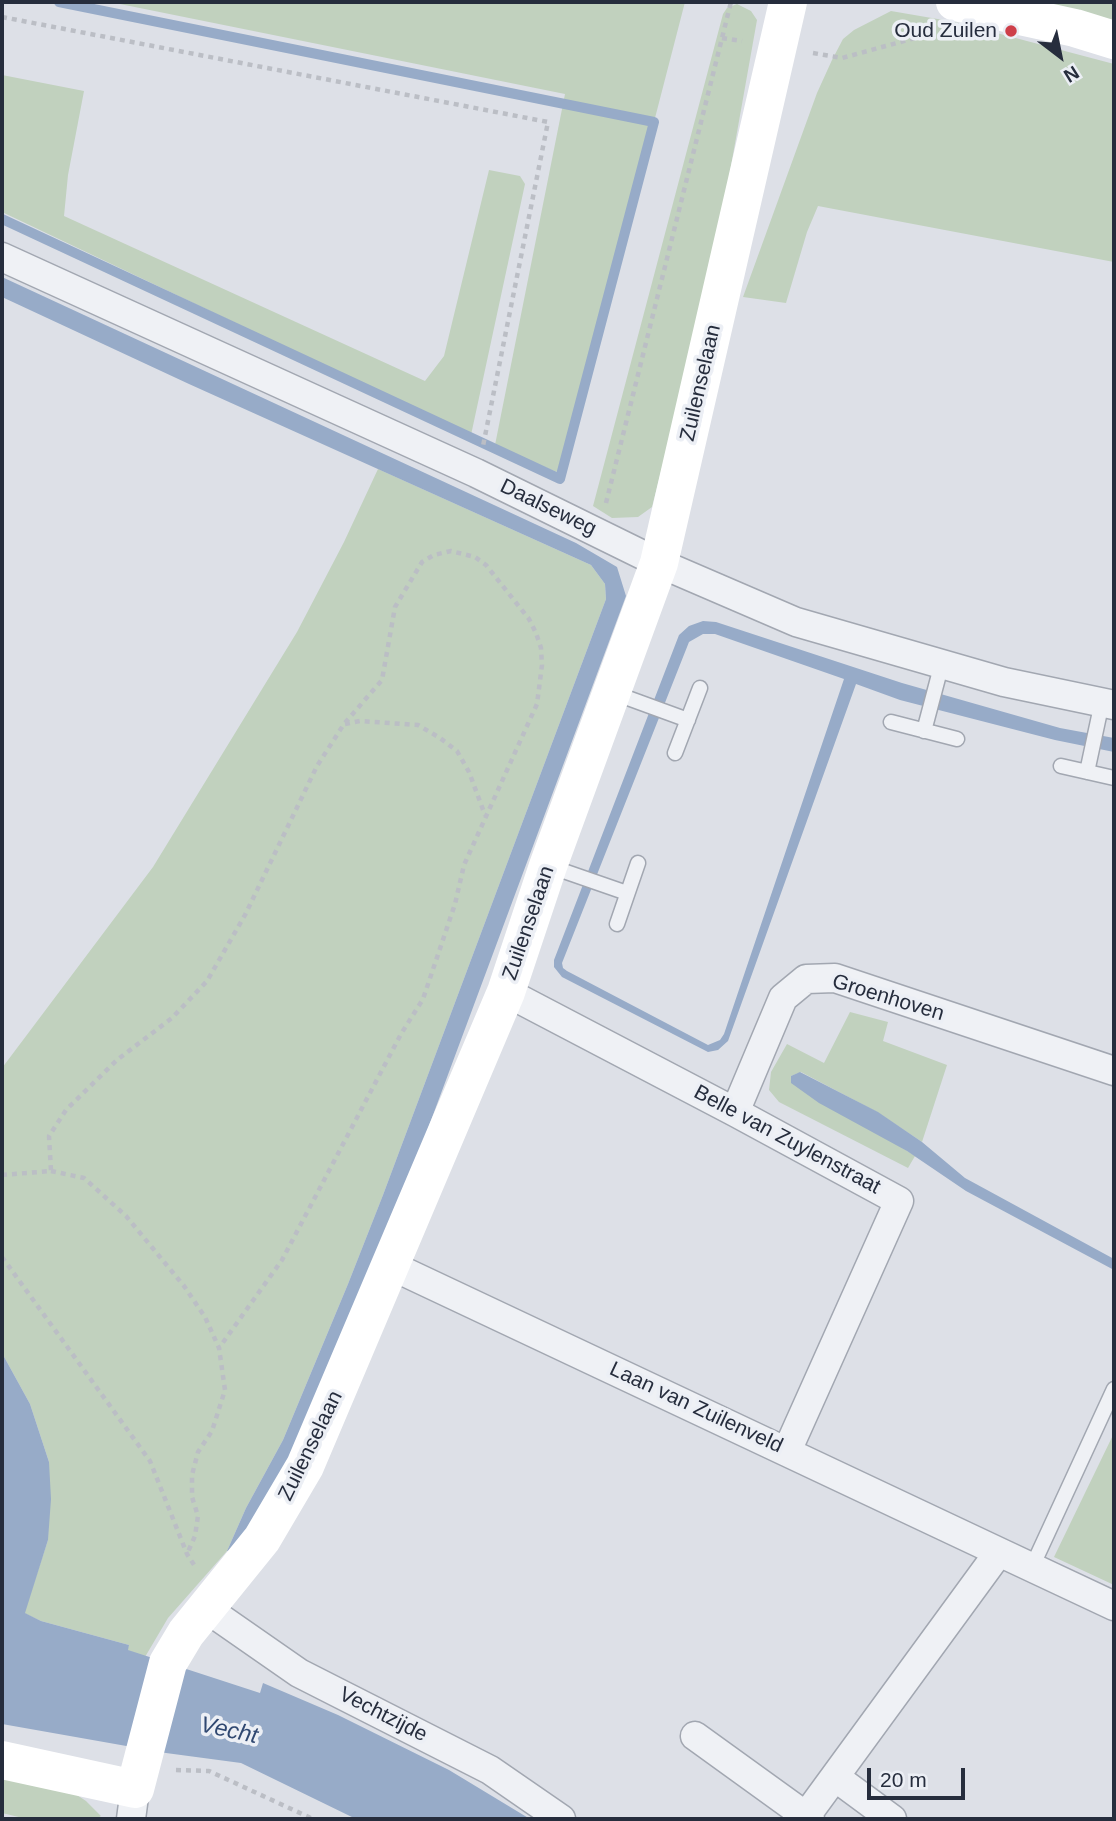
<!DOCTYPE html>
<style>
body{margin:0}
#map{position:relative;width:1116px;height:1821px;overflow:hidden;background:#dde0e7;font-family:Helvetica,sans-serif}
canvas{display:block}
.frame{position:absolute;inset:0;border:4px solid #262d3d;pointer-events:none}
.north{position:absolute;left:1025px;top:21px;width:70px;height:70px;-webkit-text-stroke:5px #eceff5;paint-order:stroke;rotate:148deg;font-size:19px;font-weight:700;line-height:28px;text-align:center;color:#262d3d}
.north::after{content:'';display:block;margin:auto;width:24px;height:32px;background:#262d3d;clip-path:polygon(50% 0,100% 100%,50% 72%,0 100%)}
.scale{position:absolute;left:867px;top:1768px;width:98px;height:32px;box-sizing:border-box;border:4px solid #262d3d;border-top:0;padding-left:9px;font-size:21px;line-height:24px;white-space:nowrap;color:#262d3d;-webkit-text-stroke:5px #eceff5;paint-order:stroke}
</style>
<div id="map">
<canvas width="1116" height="1821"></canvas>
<div class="frame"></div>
<div class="north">N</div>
<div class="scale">20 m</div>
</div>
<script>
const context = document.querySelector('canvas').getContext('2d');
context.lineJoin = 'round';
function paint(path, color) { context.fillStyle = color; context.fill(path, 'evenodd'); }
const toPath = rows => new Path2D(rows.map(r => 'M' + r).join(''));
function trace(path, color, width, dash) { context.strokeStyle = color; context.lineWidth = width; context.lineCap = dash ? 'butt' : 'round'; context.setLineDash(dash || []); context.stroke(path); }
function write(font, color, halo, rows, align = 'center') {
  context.font = font + ' Helvetica,sans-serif'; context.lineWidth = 7; context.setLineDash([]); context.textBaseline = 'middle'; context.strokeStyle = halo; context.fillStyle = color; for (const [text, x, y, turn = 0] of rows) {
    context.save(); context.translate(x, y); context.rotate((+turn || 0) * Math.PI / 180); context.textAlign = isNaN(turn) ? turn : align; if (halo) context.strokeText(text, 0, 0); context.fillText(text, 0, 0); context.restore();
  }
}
paint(toPath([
 [110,2,685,2,603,319,560,470,556,472,495,445,565,94],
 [1022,2,1114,2,1114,28],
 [737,4,751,11,757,20,713,267,652,507,638,517,612,518,593,506,723,14,727,8],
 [891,11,955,22,1114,64,1114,262,818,206,807,232,786,303,743,297,817,93,832,60,843,39,854,30],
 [2,75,84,91,68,175,64,216,425,381,444,356,489,170,520,176,525,184,471,435,2,212],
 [378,469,591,565,605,584,606,599,383,1195,348,1284,283,1440,246,1508,227,1551,168,1618,145,1657,127,1650,129,1645,41,1621,24,1613,48,1540,49,1462,30,1404,2,1353,2,1068,153,867,297,632,344,542],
 [850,1012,888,1022,883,1041,947,1065,922,1142,877,1112,801,1072,791,1076,915,1156,908,1168,779,1102,769,1090,771,1072,787,1044,824,1063],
 [1114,1433,1114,1585,1054,1557],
 [2,1773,71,1791,86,1801,101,1816,96,1819,27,1819,2,1813]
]), '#c1d1be');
paint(toPath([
 [2,277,576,543,617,567,626,596,372,1279,292,1454,234,1550,227,1551,246,1508,283,1440,348,1284,383,1195,606,599,605,584,591,565,189,384,2,297],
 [703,621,716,622,902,683,1060,728,1114,738,1114,752,1055,740,900,700,856,684,728,1041,718,1050,708,1052,562,977,554,967,554,960,679,635,689,626],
 [703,634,715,634,844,679,724,1034,720,1040,708,1045,567,971,563,968,562,963,689,642],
 [800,1072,878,1112,922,1142,965,1178,1114,1259,1114,1270,966,1191,907,1151,819,1103,791,1083,791,1076],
 [2,1353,30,1404,49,1462,51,1499,48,1540,25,1613,41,1621,129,1645,128,1650,260,1693,263,1683,338,1715,449,1770,530,1819,356,1819,241,1763,166,1753,2,1724]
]), '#97abc8');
trace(toPath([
 [2,219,560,479,654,122,59,2]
]), '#97abc8', 10);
const lane = toPath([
 [614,693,688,720],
 [891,722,957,739],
 [924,731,942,663],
 [675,753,700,688],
 [1061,766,1114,778],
 [1087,772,1102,702],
 [549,866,627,893],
 [617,924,638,863],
 [1032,1567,1114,1389]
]);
const street = toPath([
 [2,257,476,473,659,563,796,622,1004,682,1114,705],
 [506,992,735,1112,899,1201,787,1451],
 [735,1112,783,998,806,979,835,978,1114,1071],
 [392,1266,999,1552,806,1816],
 [999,1552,1114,1606],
 [207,1609,299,1673,490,1770,561,1819],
 [695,1736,810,1819],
 [835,1777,892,1819],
 [131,1819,135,1789]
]);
trace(lane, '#a2a7b1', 17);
trace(street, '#a2a7b1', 31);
trace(toPath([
 [2,17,548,122,483,446],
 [722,38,742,41],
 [813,53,842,58,937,32],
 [606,503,731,2],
 [345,724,360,721,418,725,440,738,457,751,469,772,485,815],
 [51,1171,84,1178,126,1216,184,1286,205,1317,219,1348,225,1390,212,1431,198,1452,192,1475,192,1497,198,1516,195,1536,187,1554],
 [2,1175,51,1171,49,1136,66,1110,117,1060,172,1018,207,981,245,915,317,766,344,724,382,680,395,607,422,562,434,555,451,551,475,557,486,565,529,619,536,633,541,648,542,665,537,704,464,865,455,904,423,999,401,1034,282,1260,219,1348],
 [2,1257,150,1461,187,1554,196,1568],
 [176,1770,209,1771,313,1819]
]), '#bbbec5', 4.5, [5, 5]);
trace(lane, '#eff1f5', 14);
trace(street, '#eff1f5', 28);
trace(toPath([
 [955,2,1075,28,1114,40],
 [2,1760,135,1789,168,1663,186,1633,262,1539,305,1466,506,992,548,866,659,563,788,2]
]), '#fff', 38);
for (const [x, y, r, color] of [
 [1011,31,7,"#ce3f49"]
]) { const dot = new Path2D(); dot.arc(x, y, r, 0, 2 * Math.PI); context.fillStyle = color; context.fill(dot); trace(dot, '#eceff5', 2.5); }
write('21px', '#262d3d', '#eceff5', [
 ["Oud Zuilen",997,31]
], 'right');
write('21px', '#262d3d', '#eceff5', [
 ["Zuilenselaan",701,383,-77],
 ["Daalseweg",548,508,26],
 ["Zuilenselaan",529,923,-71],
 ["Groenhoven",888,998,17],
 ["Belle van Zuylenstraat",787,1140,28],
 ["Laan van Zuilenveld",696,1408,25],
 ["Zuilenselaan",311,1446,-64],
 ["Vechtzijde",383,1715,27]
]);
write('italic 23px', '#304871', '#eceff5', [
 ["Vecht",229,1731,12]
]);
</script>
